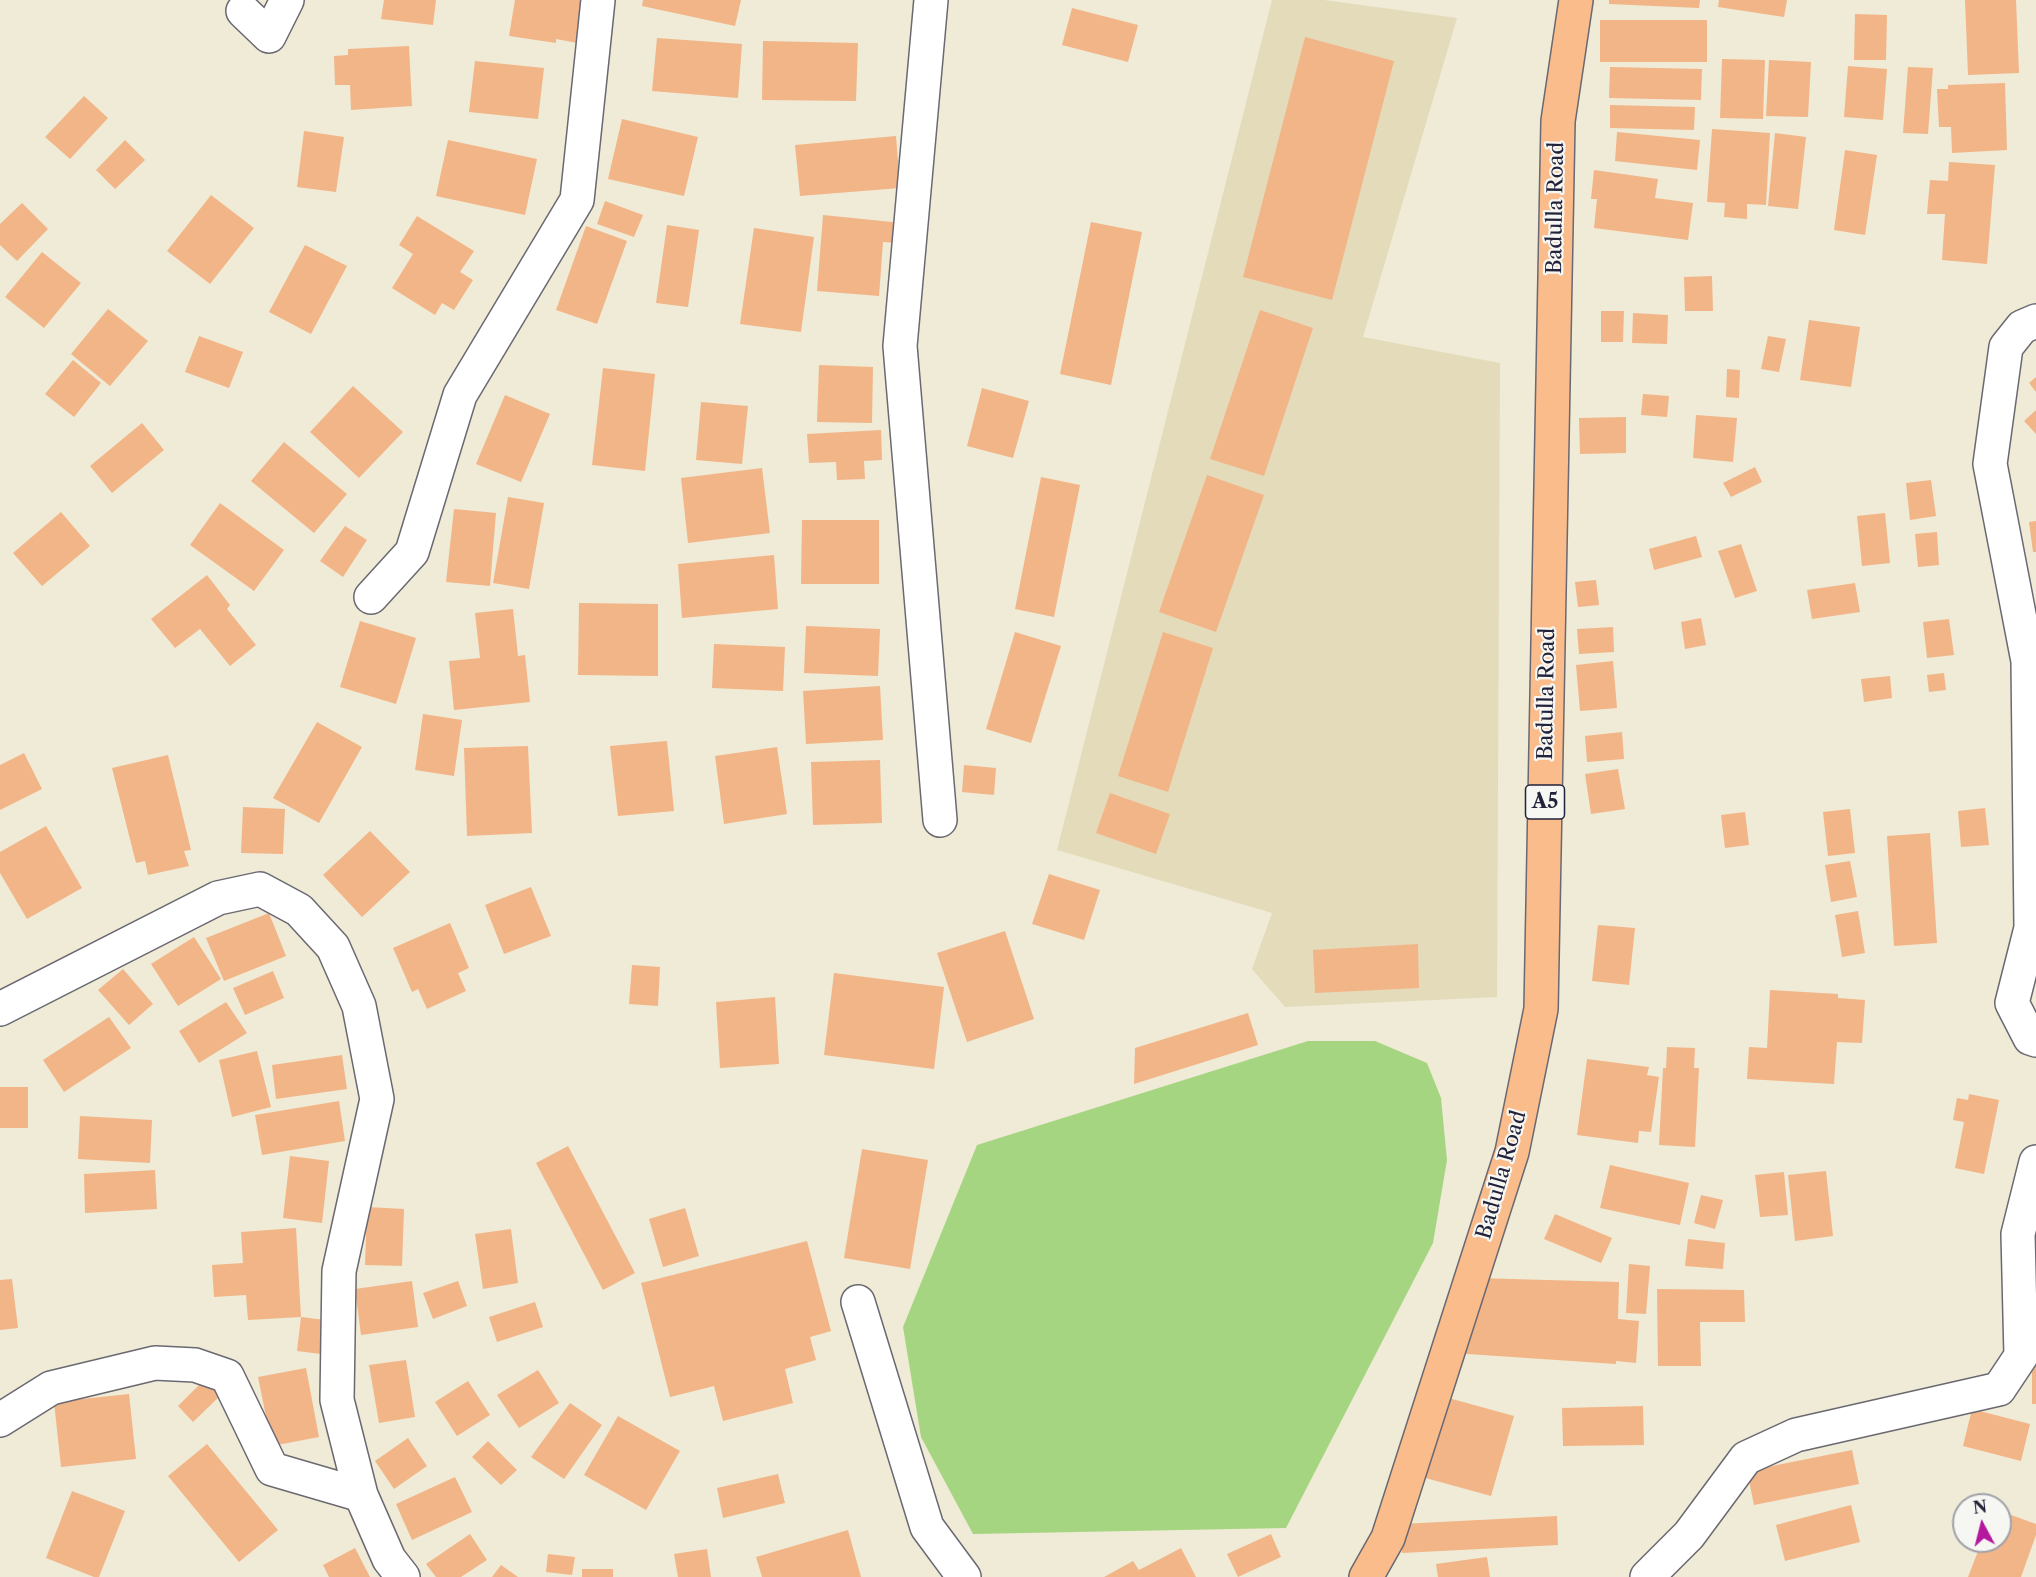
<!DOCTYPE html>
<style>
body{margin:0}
#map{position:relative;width:2036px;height:1577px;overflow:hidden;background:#efebd6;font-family:"Libre Caslon Text",serif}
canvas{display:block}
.north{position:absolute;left:1952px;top:1493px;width:60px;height:60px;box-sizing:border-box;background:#f6f6f2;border:2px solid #a1a1a9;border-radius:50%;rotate:353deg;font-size:16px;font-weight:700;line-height:24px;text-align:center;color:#22223b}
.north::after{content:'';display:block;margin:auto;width:21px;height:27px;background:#b5179e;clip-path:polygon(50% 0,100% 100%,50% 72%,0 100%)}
</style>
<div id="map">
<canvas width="2036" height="1577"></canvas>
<div class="north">N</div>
</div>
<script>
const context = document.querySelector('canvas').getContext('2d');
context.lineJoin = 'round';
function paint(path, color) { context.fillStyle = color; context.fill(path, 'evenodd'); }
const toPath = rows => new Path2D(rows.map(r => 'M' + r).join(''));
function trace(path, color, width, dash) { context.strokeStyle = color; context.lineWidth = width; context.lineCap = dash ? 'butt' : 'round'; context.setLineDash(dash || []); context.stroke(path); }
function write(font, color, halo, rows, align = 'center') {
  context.font = font + ' "Libre Caslon Text",serif'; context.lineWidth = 4.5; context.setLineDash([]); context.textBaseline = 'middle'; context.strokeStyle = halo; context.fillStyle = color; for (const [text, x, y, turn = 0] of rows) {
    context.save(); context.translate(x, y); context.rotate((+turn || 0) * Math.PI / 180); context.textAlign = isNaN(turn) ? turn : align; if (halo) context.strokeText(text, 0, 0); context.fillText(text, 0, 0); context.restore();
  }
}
paint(toPath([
 [1272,0,1324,0,1457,18,1363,337,1500,363,1497,997,1285,1007,1252,969,1272,913,1057,850]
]), '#e4dbba');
paint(toPath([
 [1308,1041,1375,1041,1427,1063,1441,1098,1447,1160,1433,1243,1286,1528,973,1534,921,1437,903,1327,977,1145]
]), '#a6d582');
paint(toPath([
 [384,0,436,0,433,25,381,19],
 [515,0,591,0,583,44,556,39,556,43,509,36],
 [643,0,741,0,735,26,642,6],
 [1609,0,1700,0,1699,8,1609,4],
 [1719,0,1787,0,1784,17,1718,7],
 [1965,0,2016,0,2019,73,1968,75],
 [1072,8,1138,25,1128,62,1062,45],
 [1855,14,1887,15,1886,60,1854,60],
 [1600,20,1707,20,1707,62,1600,62],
 [1305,37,1394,61,1332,300,1243,277],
 [657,38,742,44,738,98,652,91],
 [763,41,858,43,856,101,762,100],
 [409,46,412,106,351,110,350,85,335,85,334,56,348,55,348,49],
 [1722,59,1765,60,1763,119,1720,118],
 [1769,60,1811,62,1808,117,1766,116],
 [475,61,544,68,538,119,469,112],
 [1848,66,1887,69,1883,120,1844,117],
 [1610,67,1702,69,1701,100,1609,98],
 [1908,67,1933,68,1928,134,1903,133],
 [2005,83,2007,150,1952,153,1951,127,1939,127,1937,89,1948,89,1948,85],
 [84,96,108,118,70,159,45,137],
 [1610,105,1695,107,1694,130,1610,128],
 [622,119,698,137,684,196,608,179],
 [1712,129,1770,133,1766,205,1747,204,1747,219,1724,217,1725,203,1707,202],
 [304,131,344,137,336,192,297,187],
 [1617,132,1700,140,1697,170,1615,161],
 [1775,133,1806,137,1798,209,1768,206],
 [896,136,900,188,800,196,795,145],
 [125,140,145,160,115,189,96,170],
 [448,140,537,159,525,215,436,196],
 [1845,150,1877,155,1865,235,1834,230],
 [1949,162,1995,165,1987,264,1942,260,1945,214,1927,214,1930,180,1948,181],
 [1594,170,1658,179,1655,198,1693,203,1688,240,1594,228,1597,199,1591,199],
 [211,195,254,228,210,284,167,251],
 [605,201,643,215,634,237,597,224],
 [22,203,48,229,17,261,0,245,0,224],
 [823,215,902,223,900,243,883,242,879,296,817,291],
 [417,216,474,251,460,272,473,280,454,310,442,303,435,315,392,288,413,254,399,245],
 [1091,222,1142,232,1111,385,1060,374],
 [667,225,699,230,688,307,656,303],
 [586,226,627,241,597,324,556,310],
 [754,228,814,237,801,332,740,324],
 [305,245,347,266,311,334,269,312],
 [42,252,81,283,44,328,5,297],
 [1712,276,1713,311,1685,311,1684,277],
 [108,309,148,341,110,386,71,354],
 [1260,310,1313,328,1264,476,1210,459],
 [1601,311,1624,311,1623,342,1601,342],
 [1633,313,1668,315,1667,344,1632,343],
 [1809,320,1860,327,1851,387,1800,380],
 [199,336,243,352,229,388,185,372],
 [1768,336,1786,339,1779,372,1761,369],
 [73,360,101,383,74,417,45,394],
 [819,365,873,367,872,423,817,422],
 [603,368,655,374,645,471,592,465],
 [1727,369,1740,370,1739,398,1726,397],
 [2036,377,2036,392,2029,383],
 [353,386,403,432,359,478,310,432],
 [982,388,1029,401,1013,458,967,446],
 [1643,394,1669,396,1667,417,1641,415],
 [505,395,550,414,521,482,476,464],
 [701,402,748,406,742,464,696,460],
 [2036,410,2036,434,2024,421],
 [1696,415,1737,418,1733,462,1693,458],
 [1626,417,1626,453,1580,454,1579,418],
 [142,423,164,450,112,493,90,466],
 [881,430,882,460,864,461,865,479,837,480,836,462,809,463,807,434],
 [284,442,347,494,314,533,251,481],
 [1755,467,1762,482,1731,497,1723,483],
 [762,468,770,533,688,543,681,478],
 [1207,475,1264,495,1216,632,1159,612],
 [1041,477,1080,485,1054,617,1015,609],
 [1931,480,1936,516,1910,520,1906,483],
 [508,497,544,503,529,589,493,583],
 [220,503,284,550,254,591,190,545],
 [454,509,496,513,490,586,446,582],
 [61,512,90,546,42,586,13,553],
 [1885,513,1890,563,1862,566,1857,516],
 [802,520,879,520,879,584,801,584],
 [2036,521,2036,552,2033,552,2029,522],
 [345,526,367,540,343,577,320,561],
 [1937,532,1939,565,1918,567,1915,534],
 [1696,536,1702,557,1654,570,1649,549],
 [1741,544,1757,591,1735,598,1718,551],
 [774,555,778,609,682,618,678,564],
 [207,575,230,605,227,609,256,645,230,666,200,629,175,648,151,619],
 [1596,580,1599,605,1578,607,1575,582],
 [1855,583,1860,612,1812,619,1807,590],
 [579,603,658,604,658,676,578,675],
 [513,609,518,656,525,655,530,702,454,710,449,661,480,658,475,613],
 [1701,618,1706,645,1685,649,1681,622],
 [1949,619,1954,655,1927,658,1923,622],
 [360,621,416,638,396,704,340,687],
 [806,626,880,629,878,676,804,673],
 [1613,627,1614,652,1579,654,1577,629],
 [1015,632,1061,646,1031,743,986,729],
 [1163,632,1213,648,1168,792,1118,776],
 [714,644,785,647,783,691,712,688],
 [1613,661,1617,708,1580,711,1576,665],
 [1944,673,1946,690,1929,692,1927,675],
 [1890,676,1892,698,1864,702,1861,679],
 [880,686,883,740,806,744,803,691],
 [423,714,462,720,454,776,415,770],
 [317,722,362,747,319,823,273,798],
 [1622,732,1624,759,1587,762,1585,736],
 [667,741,674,811,618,816,610,746],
 [528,746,532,833,467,836,464,748],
 [777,747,787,814,724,824,715,756],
 [24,753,42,789,0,810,0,765],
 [168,755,191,850,184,851,189,866,148,875,145,861,136,863,112,768],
 [880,760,882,823,813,825,811,762],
 [964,765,996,768,994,795,962,792],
 [1618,769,1625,809,1591,814,1585,774],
 [1110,793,1170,814,1156,854,1096,833],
 [243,807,285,809,283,854,241,853],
 [1985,808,1989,845,1961,847,1958,811],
 [1850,809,1855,853,1828,856,1823,812],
 [1745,812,1749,845,1725,848,1721,815],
 [46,826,82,888,27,919,0,873,0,852],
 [370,831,410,872,362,917,323,875],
 [1930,833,1937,943,1894,946,1887,836],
 [1850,861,1857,897,1831,902,1825,865],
 [1049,874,1100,890,1084,940,1032,924],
 [531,887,551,936,504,954,485,905],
 [1858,911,1865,953,1842,957,1835,915],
 [269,913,286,956,224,981,206,938],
 [450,923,469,968,458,973,466,991,427,1009,418,989,412,992,393,948],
 [1598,925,1635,928,1629,985,1592,981],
 [1005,931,1034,1019,967,1042,937,953],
 [194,937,221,979,178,1006,151,964],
 [1418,944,1419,988,1315,993,1313,950],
 [632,965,660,967,658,1006,629,1004],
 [123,969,153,1004,129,1025,98,990],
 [273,971,284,998,245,1015,233,988],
 [834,973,944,987,934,1069,824,1055],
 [1770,990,1838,994,1838,998,1865,1000,1862,1043,1837,1042,1834,1084,1747,1079,1749,1047,1767,1048],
 [775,997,779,1064,720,1068,716,1002],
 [226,1002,247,1033,199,1063,179,1031],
 [1248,1013,1258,1045,1134,1084,1135,1048],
 [109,1017,131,1048,64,1092,43,1060],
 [1667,1047,1695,1048,1694,1068,1699,1068,1695,1147,1659,1145,1663,1068,1666,1068],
 [257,1051,271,1107,232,1117,219,1060],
 [342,1055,347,1089,276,1099,272,1065],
 [1587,1059,1649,1067,1647,1075,1659,1077,1651,1132,1639,1131,1638,1143,1577,1135],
 [0,1087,28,1087,28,1128,0,1128],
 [1969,1094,1999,1100,1984,1174,1955,1168,1964,1122,1953,1120,1957,1098,1968,1100],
 [339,1101,345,1141,262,1155,255,1115],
 [80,1116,152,1120,150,1163,78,1159],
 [568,1146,635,1273,603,1290,536,1163],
 [862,1149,928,1160,910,1269,844,1258],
 [290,1156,329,1161,322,1223,283,1218],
 [1610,1165,1689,1183,1680,1225,1600,1208],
 [155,1170,157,1209,85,1213,84,1174],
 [1826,1171,1833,1236,1795,1241,1788,1175],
 [1784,1172,1788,1215,1760,1217,1755,1175],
 [1701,1195,1723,1200,1715,1229,1694,1223],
 [367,1207,404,1209,402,1266,365,1265],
 [685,1208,699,1256,663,1267,649,1219],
 [1555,1214,1612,1238,1601,1263,1544,1239],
 [296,1228,301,1317,325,1320,321,1354,297,1351,301,1317,248,1320,246,1295,214,1297,212,1265,243,1263,241,1232],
 [511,1229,518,1283,483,1289,475,1234],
 [1688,1239,1725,1243,1723,1269,1685,1266],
 [807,1241,831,1331,810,1337,816,1360,785,1369,793,1403,723,1421,714,1386,670,1397,641,1283],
 [1629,1264,1650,1266,1646,1314,1626,1313],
 [1476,1278,1619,1282,1618,1319,1639,1321,1636,1363,1616,1361,1616,1364,1453,1353],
 [12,1279,18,1328,0,1330,0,1280],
 [412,1281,418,1327,361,1335,355,1289],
 [458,1281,467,1306,433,1319,423,1293],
 [1657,1289,1744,1290,1745,1322,1700,1322,1701,1366,1658,1366],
 [535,1302,543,1327,497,1342,489,1317],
 [2036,1338,2036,1404,2032,1404,2032,1339],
 [406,1360,415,1417,379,1423,369,1365],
 [306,1368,319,1437,272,1446,258,1377],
 [538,1370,559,1403,519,1428,497,1395],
 [208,1376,224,1392,193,1422,178,1406],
 [468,1381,490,1415,457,1436,435,1402],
 [129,1394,136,1459,61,1467,54,1402],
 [1445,1397,1514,1416,1491,1496,1422,1477],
 [570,1403,602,1425,564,1479,531,1457],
 [1643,1406,1644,1445,1563,1446,1562,1408],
 [1972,1409,2030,1424,2021,1461,1963,1446],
 [618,1416,680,1451,646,1510,584,1475],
 [408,1438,427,1466,394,1489,375,1461],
 [488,1441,517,1470,501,1485,472,1457],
 [207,1444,278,1530,239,1562,168,1476],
 [1852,1450,1859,1484,1754,1505,1747,1471],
 [778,1474,785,1503,723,1518,717,1488],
 [455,1477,472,1512,412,1540,396,1504],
 [72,1491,125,1511,99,1577,94,1577,46,1558],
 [1851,1505,1860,1542,1785,1561,1776,1525],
 [2000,1511,2036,1524,2036,1535,2021,1577,1968,1577,1982,1541,2000,1541],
 [1557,1516,1558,1545,1402,1553,1401,1524],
 [848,1530,861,1577,762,1577,756,1557],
 [470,1534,487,1560,461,1577,436,1577,426,1564],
 [1271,1534,1281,1557,1238,1577,1227,1554],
 [355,1548,370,1577,329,1577,323,1565],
 [1181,1548,1196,1577,1104,1577,1133,1561,1139,1570],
 [707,1549,711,1577,678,1577,674,1554],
 [548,1554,575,1557,572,1575,546,1572],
 [1487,1557,1490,1577,1438,1577,1436,1564],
 [501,1565,518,1577,492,1577],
 [582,1569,613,1569,613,1577,582,1577]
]), '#f2b588');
const minor = toPath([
 [931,0,900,346,940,820],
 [243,11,269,36,287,0],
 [2036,321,2022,327,2006,347,1990,464,2028,661,2031,928,2012,1003,2030,1038,2036,1040],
 [371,597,412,552,460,395,577,200,598,0],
 [0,1009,218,898,260,889,299,910,333,947,359,1006,377,1099,339,1271,337,1400,361,1495,389,1559,403,1577],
 [858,1302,927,1527,964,1577],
 [0,1420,51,1388,155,1363,195,1365,227,1376,272,1469,361,1495],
 [1647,1577,1689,1535,1746,1458,1796,1435,1999,1389,2021,1356,2018,1234,2036,1162]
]);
const highway = toPath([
 [1366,1577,1388,1538,1512,1152,1541,1009,1558,121,1576,0]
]);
trace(minor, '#6a6871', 36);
trace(highway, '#6a6871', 36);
trace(minor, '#fff', 33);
trace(highway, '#fabc8b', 33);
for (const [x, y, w] of [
 [1545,802,39]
]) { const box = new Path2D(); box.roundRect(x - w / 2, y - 17, w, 34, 4.5); context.fillStyle = '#f6f6f2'; context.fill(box); trace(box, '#22223b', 1.5); }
write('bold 20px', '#22223b', null, [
 ["A5",1545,802]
]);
write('21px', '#22223b', '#f6f6f2', [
 ["Badulla Road",1556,208,-89],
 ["Badulla Road",1547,694,-89],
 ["Badulla Road",1502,1175,-74]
]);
</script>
